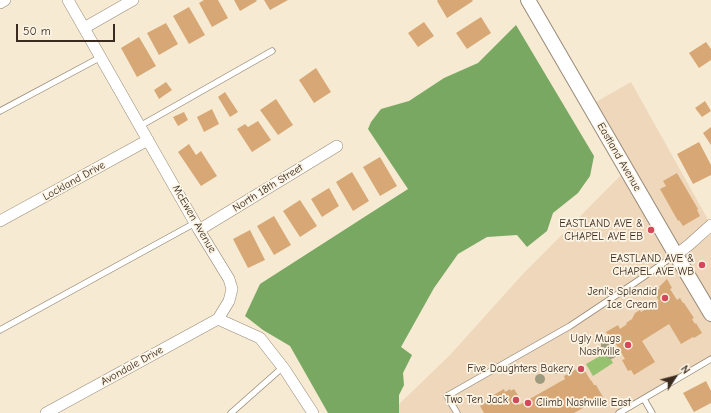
<!DOCTYPE html>
<style>
body{margin:0}
#map{position:relative;width:711px;height:413px;overflow:hidden;background:#f6ead2;font-family:"Comic Neue",sans-serif}
canvas{display:block}
.north{position:absolute;left:655px;top:357px;width:40px;height:40px;-webkit-text-stroke:3px #fcf5e5;paint-order:stroke;rotate:54deg;font-size:11px;font-weight:700;line-height:16px;text-align:center;color:#3b2a1e}
.north::after{content:'';display:block;margin:auto;width:14px;height:18px;background:#3b2a1e;clip-path:polygon(50% 0,100% 100%,50% 72%,0 100%)}
.scale{position:absolute;left:16px;top:24px;width:99px;height:18px;box-sizing:border-box;border:2px solid #3b2a1e;border-top:0;padding-left:5px;font-size:12px;line-height:14px;white-space:nowrap;color:#3b2a1e;-webkit-text-stroke:3px #fcf5e5;paint-order:stroke}
</style>
<div id="map">
<canvas width="711" height="413"></canvas>
<div class="north">N</div>
<div class="scale">50 m</div>
</div>
<script>
const context = document.querySelector('canvas').getContext('2d');
context.lineJoin = 'round';
function paint(path, color) { context.fillStyle = color; context.fill(path, 'evenodd'); }
const toPath = rows => new Path2D(rows.map(r => 'M' + r).join(''));
function trace(path, color, width, dash) { context.strokeStyle = color; context.lineWidth = width; context.lineCap = dash ? 'butt' : 'round'; context.setLineDash(dash || []); context.stroke(path); }
function write(font, color, halo, rows, align = 'center') {
  context.font = font + ' "Comic Neue",sans-serif'; context.lineWidth = 3.5; context.setLineDash([]); context.textBaseline = 'middle'; context.strokeStyle = halo; context.fillStyle = color; for (const [text, x, y, turn = 0] of rows) {
    context.save(); context.translate(x, y); context.rotate((+turn || 0) * Math.PI / 180); context.textAlign = isNaN(turn) ? turn : align; if (halo) context.strokeText(text, 0, 0); context.fillText(text, 0, 0); context.restore();
  }
}
paint(toPath([
 [631,82,711,225,711,359,619,413,390,413,450,355,522,275,626,170,589,106]
]), '#eed7bb');
paint(toPath([
 [607,352,613,363,593,376,586,364]
]), '#96c270');
paint(toPath([
 [516,25,594,156,590,176,578,193,553,213,547,231,527,247,517,235,487,237,458,254,434,288,401,347,412,355,403,373,404,385,399,395,399,413,328,413,290,346,263,330,245,316,260,284,408,189,368,129,371,122,381,109,409,101,444,78,478,63]
]), '#78a862');
paint(toPath([
 [204,0,218,0,228,18,212,27,199,3],
 [234,0,256,0,257,1,240,11],
 [264,0,288,0,270,10],
 [438,0,472,0,473,1,447,18,437,1],
 [189,7,205,35,189,44,173,16],
 [481,17,491,33,467,49,456,33],
 [424,22,434,36,418,47,408,33],
 [166,23,178,44,159,55,147,33],
 [139,37,156,66,137,77,121,48],
 [706,42,711,49,711,60,699,68,689,53],
 [316,68,331,92,314,103,299,80],
 [166,82,172,90,159,99,154,90],
 [225,92,238,112,230,117,218,97],
 [276,99,293,125,278,135,260,110],
 [705,101,711,111,702,117,695,108],
 [212,109,219,124,204,132,197,117],
 [184,112,188,120,178,126,173,117],
 [258,121,271,140,252,152,237,129,245,124,248,127],
 [711,127,711,145,703,133],
 [699,142,711,165,711,175,693,184,677,154],
 [189,144,196,155,201,151,217,176,201,186,178,152],
 [380,157,397,186,380,196,363,167],
 [352,172,369,201,353,211,336,182],
 [677,173,698,209,697,210,700,216,683,226,679,220,678,221,660,189,666,186,663,181],
 [329,188,339,206,322,217,311,199],
 [300,200,317,226,300,237,283,211],
 [274,216,291,245,274,255,257,226],
 [250,230,265,260,248,268,233,239],
 [667,279,672,288,670,289,677,300,680,298,683,303,684,303,694,318,692,319,695,324,696,323,702,333,694,338,693,337,681,344,669,324,642,341,655,362,634,375,631,370,628,371,622,360,625,359,614,341,612,342,606,332,618,325,620,329,627,324,626,323,632,319,635,313,640,310,641,312,659,301,654,293,660,288,659,287],
 [582,366,591,381,591,380,594,385,596,385,603,397,574,413,484,413,480,406,487,402,485,400,504,389,505,392,510,389,511,391,514,389,521,400,518,402,519,405,565,379,564,376],
 [706,381,711,391,711,403,694,412,683,393]
]), '#d7a875');
const service = toPath([
 [0,111,101,57],
 [140,126,272,51],
 [0,330,195,223],
 [644,399,652,413],
 [231,413,283,367],
 [457,413,447,396,570,326,636,282,675,255],
 [619,413,711,359]
]);
const minor = toPath([
 [68,0,199,230,229,279,232,289,229,301,218,319,260,338,285,370,313,413],
 [0,3,5,0],
 [84,28,133,0],
 [0,221,148,140],
 [199,230,337,146],
 [676,255,690,244,711,225],
 [46,413,218,319]
]);
const tertiary = toPath([
 [528,0,676,255,711,314]
]);
trace(service, '#988a78', 7);
trace(minor, '#988a78', 12);
trace(tertiary, '#988a78', 16);
trace(service, '#fff', 5.5);
trace(minor, '#fff', 11);
trace(tertiary, '#fff', 14);
context.fillStyle = '#9e9a7d';
for (const [x, y] of [
 [606,345],
 [611,354],
 [556,369],
 [540,379]
]) { context.beginPath(); context.arc(x, y, 5, 0, 2 * Math.PI); context.fill(); }
for (const [x, y, r, color] of [
 [651,230,4,"#d1495b"],
 [702,265,4,"#d1495b"],
 [665,298,4,"#d1495b"],
 [628,345,4,"#d1495b"],
 [581,369,4,"#d1495b"],
 [516,400,4,"#d1495b"],
 [528,403,4,"#d1495b"]
]) { const dot = new Path2D(); dot.arc(x, y, r, 0, 2 * Math.PI); context.fillStyle = color; context.fill(dot); trace(dot, '#fcf5e5', 1.5); }
write('11px', '#3b2a1e', '#fcf5e5', [
 ["Eastland Avenue",619,157,60],
 ["Lockland Drive",74,181,-29],
 ["North 18th Street",268,188,-32],
 ["McEwen Avenue",194,219,60],
 ["Avondale Drive",132,366,-29]
]);
write('11px', '#3b2a1e', '#fcf5e5', [
 ["EASTLAND AVE &",643,224],
 ["CHAPEL AVE EB",643,237],
 ["EASTLAND AVE &",694,259],
 ["CHAPEL AVE WB",694,272],
 ["Jeni's Splendid",657,292],
 ["Ice Cream",657,305],
 ["Ugly Mugs",620,339],
 ["Nashville",620,352],
 ["Five Daughters Bakery",573,369],
 ["Two Ten Jack",508,400],
 ["Climb Nashville East",536,403,"left"]
], 'right');
</script>
